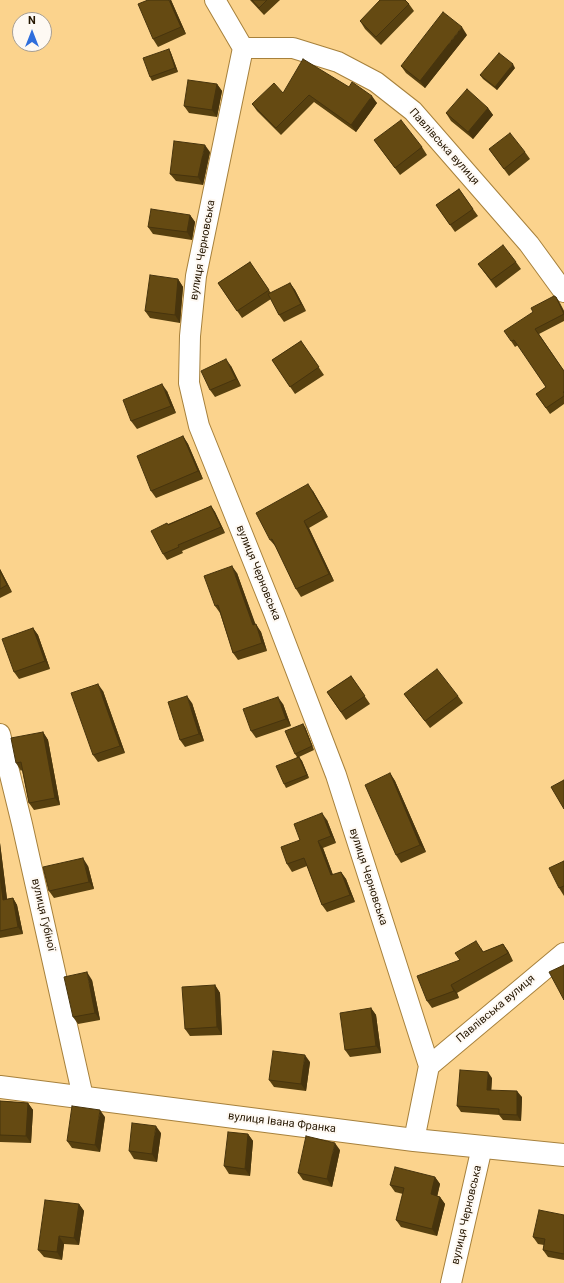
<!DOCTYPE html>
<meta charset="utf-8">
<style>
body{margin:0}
#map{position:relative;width:564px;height:1283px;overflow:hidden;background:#fbd38d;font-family:Roboto,sans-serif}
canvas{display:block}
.north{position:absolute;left:12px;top:12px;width:40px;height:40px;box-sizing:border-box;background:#fef9f3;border:1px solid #a79e92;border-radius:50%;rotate:0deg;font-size:11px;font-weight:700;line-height:16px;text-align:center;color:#251600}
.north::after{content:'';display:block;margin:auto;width:14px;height:18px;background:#2f6edc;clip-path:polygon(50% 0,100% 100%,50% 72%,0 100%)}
</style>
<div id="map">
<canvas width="564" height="1283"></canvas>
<div class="north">N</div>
</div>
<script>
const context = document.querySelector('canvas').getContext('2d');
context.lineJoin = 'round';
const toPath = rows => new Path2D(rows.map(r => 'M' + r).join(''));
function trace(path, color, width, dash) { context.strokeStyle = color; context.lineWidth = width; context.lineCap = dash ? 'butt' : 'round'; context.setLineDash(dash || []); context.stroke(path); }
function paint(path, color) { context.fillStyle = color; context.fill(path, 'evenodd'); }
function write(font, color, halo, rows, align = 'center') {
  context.font = font + ' Roboto,sans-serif'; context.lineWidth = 4; context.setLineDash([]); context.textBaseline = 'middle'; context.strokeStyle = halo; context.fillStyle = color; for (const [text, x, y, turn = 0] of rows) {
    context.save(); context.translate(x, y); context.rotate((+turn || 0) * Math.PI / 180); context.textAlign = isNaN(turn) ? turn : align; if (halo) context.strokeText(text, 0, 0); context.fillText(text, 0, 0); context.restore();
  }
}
const street = toPath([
 [215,0,243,48,196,276,190,336,189,383,199,426,274,613,336,775,429,1066,414,1140],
 [243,48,293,48,338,62,376,82,413,111,529,244,564,292],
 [0,734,22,824,83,1097],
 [429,1066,564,953],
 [451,1283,482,1147]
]);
const secondary = toPath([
 [0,1087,414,1140,564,1155]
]);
trace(street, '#a7813c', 22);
trace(secondary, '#a7813c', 24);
trace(street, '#fff', 20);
trace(secondary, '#fff', 22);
paint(toPath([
 [171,0,186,34,158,47,153,39],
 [250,0,280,0,264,15],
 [409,4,414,11,381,45,365,29,360,21],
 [467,35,425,88,406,73,401,66],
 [169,49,171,53,178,72,152,81,150,77],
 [515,68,497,90,483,79,480,75],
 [217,84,222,91,217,117,189,113,184,106],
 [349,87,377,103,356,132,314,102,281,135,257,111,252,104,283,93],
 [488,108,493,115,473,139,451,121,446,113],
 [374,140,422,147,427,155,400,175],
 [489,149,525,152,530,159,509,176],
 [210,152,203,185,176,181,170,174],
 [459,189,478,216,455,232,436,205],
 [190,215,195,222,192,240,153,234,148,227],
 [250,262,271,293,290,283,295,290,306,311,284,322,279,315,271,299,242,318,218,283],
 [516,262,521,269,496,288,478,264],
 [178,279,183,287,180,323,150,318,145,311],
 [556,297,564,311,564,321,539,334,564,371,564,404,550,414,536,394,546,387,518,345,515,347,511,341,533,312],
 [301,341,324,375,295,394,272,360],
 [231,366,241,386,215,397,210,390],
 [167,391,176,413,137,429,131,421],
 [183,436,188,444,203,479,156,498,151,491],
 [313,491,328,517,309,528,334,581,301,597,296,589,276,547,270,540],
 [211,506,215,512,225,533,182,551,183,553,167,560,163,554,168,524],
 [0,569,12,592,0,598],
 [237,573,255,624,261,632,267,651,238,660,233,653,220,613,215,606],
 [33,628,38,635,50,669,19,679,14,672],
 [351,676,370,704,346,720,327,692],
 [103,691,125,753,98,762,93,755],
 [404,694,458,696,463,703,430,728],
 [192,703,204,741,185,747,180,740],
 [283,704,291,726,256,738,251,731],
 [305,727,314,750,299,757,302,761,309,778,286,788,284,784,297,757,295,754],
 [43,732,48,740,60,805,34,810,29,803,22,770,21,771,16,763],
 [390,773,395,781,426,852,401,863,396,855],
 [327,820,336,843,323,848,333,875,341,872,346,879,355,902,327,912,322,905,307,866,292,872,287,864,300,840],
 [0,843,7,899,13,898,17,905,23,934,0,938],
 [564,861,564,896,559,888],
 [88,866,94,889,54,898,49,891],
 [503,944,508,951,513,961,457,993,459,998,432,1008,427,1001,460,960,481,948,483,952],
 [92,980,100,1020,78,1024,73,1017],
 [215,985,220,993,222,1035,190,1036,185,1029],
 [371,1008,376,1015,381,1053,350,1057,345,1050],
 [310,1062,306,1091,274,1087,269,1080],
 [492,1078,491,1090,522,1097,521,1121,503,1120,499,1115,461,1112,457,1106],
 [0,1101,28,1103,33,1110,31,1143,0,1142],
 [105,1117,100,1152,72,1148,67,1141],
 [161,1133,157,1162,134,1159,129,1151],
 [248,1134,253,1141,250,1176,229,1174,224,1166],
 [340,1150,332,1187,303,1180,298,1173],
 [435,1177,440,1184,437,1196,440,1197,445,1204,437,1236,401,1227,396,1220,403,1194,395,1192,390,1185],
 [79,1204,84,1211,79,1245,64,1244,62,1260,44,1257,38,1250],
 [564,1215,564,1260,548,1257,543,1250,544,1245,538,1244,533,1237]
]), '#57400f');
paint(toPath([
 [169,0,171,0,186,34,181,27],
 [462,27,467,35,425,88,420,81],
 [169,49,171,53,178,72,175,68],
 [513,64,515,68,497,90,495,87],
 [217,84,222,91,217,117,212,110],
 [372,96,377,103,356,132,351,125],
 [488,108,493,115,473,139,468,132],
 [205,145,210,152,203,185,198,177],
 [190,215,195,222,192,240,187,232],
 [178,279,183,287,180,323,175,315],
 [290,283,295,290,306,311,301,304],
 [556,297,560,303,564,311,564,312],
 [226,359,231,366,241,386,236,379],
 [162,384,167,391,176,413,171,406],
 [183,436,188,444,203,479,198,471],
 [308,484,313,491,328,517,323,510],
 [211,506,215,512,225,533,221,527],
 [304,521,309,528,334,581,329,574],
 [232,566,237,573,258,631,256,624,261,632,267,651,262,643,253,625],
 [0,569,12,592,7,585,0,571],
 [33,628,38,635,50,669,45,661],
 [98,684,103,691,125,753,120,746],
 [187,696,192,703,204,741,199,734],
 [278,697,283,704,291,726,286,719],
 [303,724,305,727,314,750,312,746],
 [43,732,48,740,60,805,55,798],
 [299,757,302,761,309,778,307,775],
 [390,773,395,781,426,852,420,845],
 [322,813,327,820,336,843,331,836],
 [318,841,323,848,336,883,331,875],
 [0,843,8,907,3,900,0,875],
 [83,858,88,866,94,889,89,882],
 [341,872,346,879,355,902,350,895],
 [13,898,17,905,23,934,18,927],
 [503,944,508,951,513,961,508,953],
 [87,972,92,980,100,1020,95,1013],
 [215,985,220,993,222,1035,217,1027],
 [451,985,457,993,459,998,454,991],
 [371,1008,376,1015,381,1053,376,1046],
 [305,1055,310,1062,306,1091,301,1084],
 [488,1072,492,1078,491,1096,487,1090],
 [517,1091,522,1097,521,1121,517,1115],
 [28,1103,33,1110,31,1143,26,1136],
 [100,1110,105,1117,100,1152,95,1145],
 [156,1126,161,1133,157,1162,152,1154],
 [248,1134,253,1141,250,1176,245,1169],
 [335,1143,340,1150,332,1187,327,1179],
 [435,1177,440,1184,436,1202,431,1194],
 [440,1197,445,1204,437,1236,432,1229],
 [79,1204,84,1211,79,1245,74,1238],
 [59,1236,64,1244,62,1260,57,1252]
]), '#47340d');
const building = toPath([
 [148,0,169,0,181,27,153,39,138,4,148,0],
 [252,0,267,0,259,8,252,0],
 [380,0,405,0,409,4,376,37,360,21,380,0],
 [443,12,462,27,420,81,401,66,443,12],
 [169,49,175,68,150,77,143,58,169,49],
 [499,53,513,64,495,87,480,75,499,53],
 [303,59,349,87,352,82,372,96,351,125,309,95,276,128,252,104,274,83,283,93,303,59],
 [188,80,217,84,212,110,184,106,188,80],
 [467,89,488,108,468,132,446,113,467,89],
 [401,120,422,147,395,168,374,140,401,120],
 [510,133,525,152,504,169,489,149,510,133],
 [174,141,205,145,198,177,170,174,174,141],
 [459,189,473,209,450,225,436,205,459,189],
 [151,209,190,215,187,232,148,227,151,209],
 [503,245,516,262,491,280,478,264,503,245],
 [250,262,269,290,237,311,218,283,250,262],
 [150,275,178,279,175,315,145,311,150,275],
 [290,283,301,304,279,315,268,294,290,283],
 [554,296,556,297,564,314,535,329,564,371,564,392,563,392,564,393,564,396,546,408,536,394,546,387,514,340,511,341,504,331,533,312,531,308,554,296],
 [301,341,319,367,290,387,272,360,301,341],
 [226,359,236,379,210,390,201,371,226,359],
 [162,384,171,406,131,421,123,400,162,384],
 [183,436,198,471,151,491,137,456,183,436],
 [308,484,323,510,304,521,329,574,296,589,272,539,270,540,256,513,308,484],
 [211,506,221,527,178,545,179,547,163,554,151,531,167,523,168,525,211,506],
 [232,566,253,625,256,624,262,643,233,653,218,605,215,606,204,576,232,566],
 [0,571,7,585,0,589,0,571],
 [33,628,45,661,14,672,2,639,33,628],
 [437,669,458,696,425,721,404,694,437,669],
 [351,676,365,696,341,712,327,692,351,676],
 [98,684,120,746,93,755,71,693,98,684],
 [187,696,199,734,180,740,168,702,187,696],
 [278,697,286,719,251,731,243,709,278,697],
 [303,724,312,746,295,754,285,731,303,724],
 [43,732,55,798,29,803,21,762,16,763,11,738,43,732],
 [299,757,307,775,284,784,276,766,299,757],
 [390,773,420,845,396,855,365,785,390,773],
 [564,780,564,809,551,787,564,780],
 [322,813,331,836,318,841,331,875,341,872,350,895,322,905,304,858,287,864,281,847,300,840,294,824,322,813],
 [83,858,89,882,49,891,43,867,83,858],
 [564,861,564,886,559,888,549,868,564,861],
 [0,875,3,900,13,898,18,927,0,931,0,875],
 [476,941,483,952,503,944,508,953,451,985,454,991,427,1001,417,976,460,960,455,953,476,941],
 [564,965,564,1000,549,972,564,965],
 [87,972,95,1013,73,1017,64,977,87,972],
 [215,985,217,1027,185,1029,182,987,215,985],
 [371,1008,376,1046,345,1050,340,1013,371,1008],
 [273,1051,305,1055,301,1084,269,1080,273,1051],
 [460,1070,488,1072,487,1090,517,1091,517,1115,499,1114,499,1109,457,1106,460,1070],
 [0,1101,28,1103,26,1136,0,1135,0,1101],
 [72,1106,100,1110,95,1145,67,1141,72,1106],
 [132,1123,156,1126,152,1154,129,1151,132,1123],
 [228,1132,248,1134,245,1169,224,1166,228,1132],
 [306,1136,335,1143,327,1179,298,1173,306,1136],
 [395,1167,435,1177,431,1194,440,1197,432,1229,396,1220,404,1188,390,1185,395,1167],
 [45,1200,79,1204,74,1238,59,1236,57,1252,38,1250,45,1200],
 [539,1210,564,1215,564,1254,543,1250,545,1239,533,1237,539,1210]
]);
paint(building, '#654a12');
trace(building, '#47340d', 1);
write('11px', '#251600', '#fef9f3', [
 ["Павлівська вулиця",444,147,48],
 ["вулиця Черновська",203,250,-80],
 ["вулиця Черновська",258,573,68],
 ["вулиця Черновська",368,877,72],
 ["вулиця Губіної",43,915,77],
 ["Павлівська вулиця",496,1009,-40],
 ["вулиця Івана Франка",282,1123,7],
 ["вулиця Черновська",467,1215,-77]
]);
</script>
